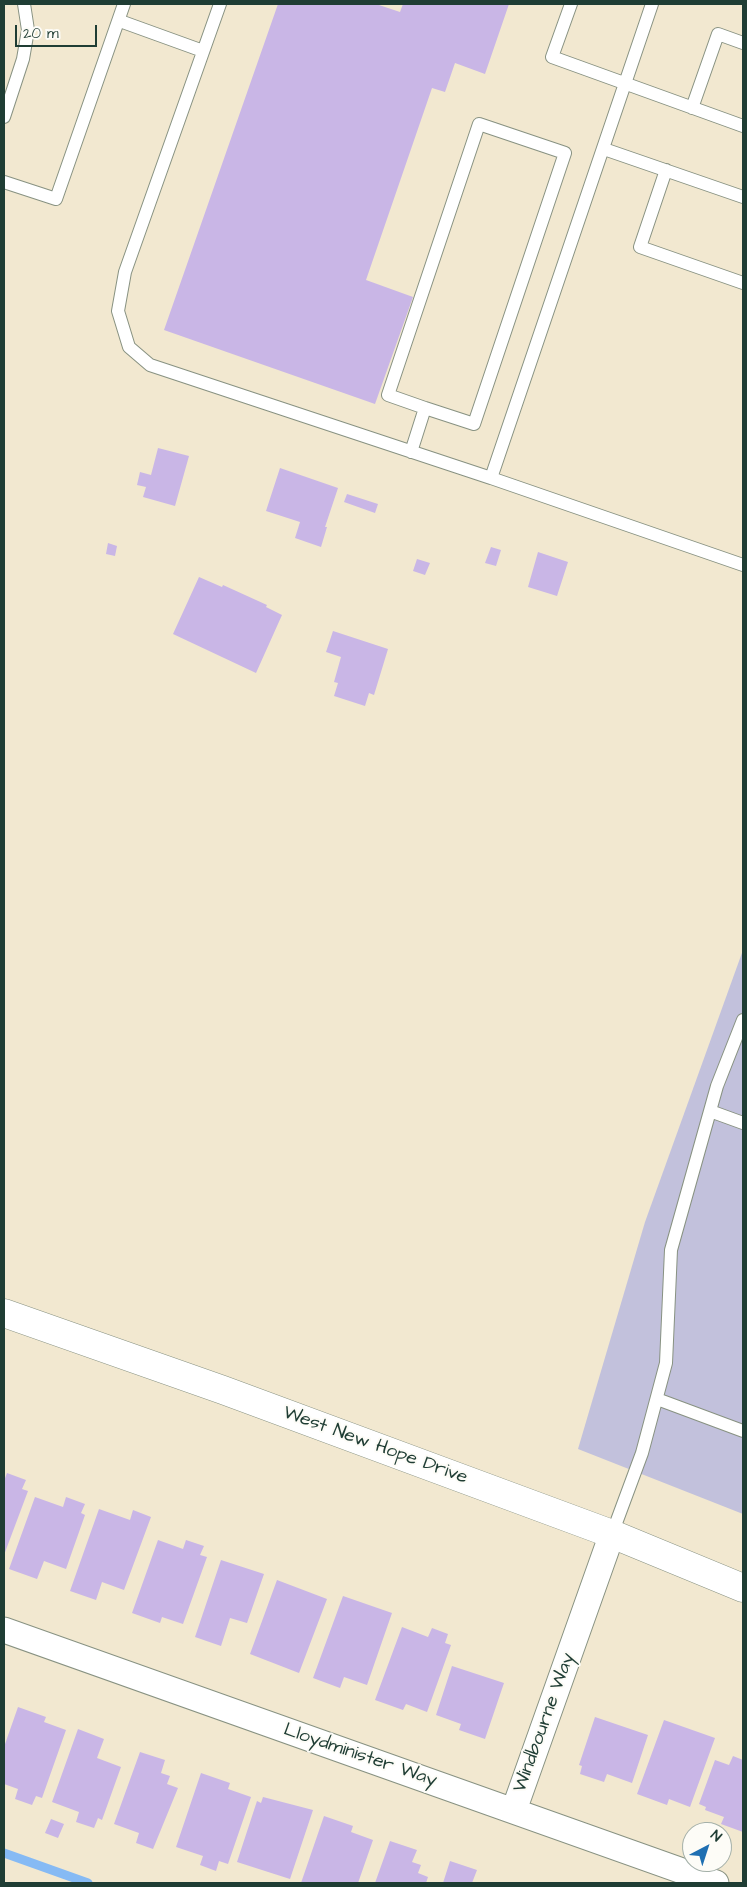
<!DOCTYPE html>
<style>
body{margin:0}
#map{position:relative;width:747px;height:1887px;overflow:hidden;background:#f2e8d0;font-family:"Architects Daughter",sans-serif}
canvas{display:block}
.frame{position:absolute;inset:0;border:5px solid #1f3d34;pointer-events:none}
.north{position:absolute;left:682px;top:1822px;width:50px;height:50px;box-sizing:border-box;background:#fdfcf7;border:1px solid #a4b0a9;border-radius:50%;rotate:40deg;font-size:14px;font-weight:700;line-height:20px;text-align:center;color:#1f3d34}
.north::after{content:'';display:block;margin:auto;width:18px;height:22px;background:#1f6fb2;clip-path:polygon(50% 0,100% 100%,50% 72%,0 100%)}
.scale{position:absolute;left:15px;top:25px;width:82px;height:22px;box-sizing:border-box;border:2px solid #1f3d34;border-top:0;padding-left:6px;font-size:15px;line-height:18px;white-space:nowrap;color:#1f3d34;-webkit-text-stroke:4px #fdfcf7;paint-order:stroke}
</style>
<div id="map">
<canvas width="747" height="1887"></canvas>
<div class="frame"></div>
<div class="north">N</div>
<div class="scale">20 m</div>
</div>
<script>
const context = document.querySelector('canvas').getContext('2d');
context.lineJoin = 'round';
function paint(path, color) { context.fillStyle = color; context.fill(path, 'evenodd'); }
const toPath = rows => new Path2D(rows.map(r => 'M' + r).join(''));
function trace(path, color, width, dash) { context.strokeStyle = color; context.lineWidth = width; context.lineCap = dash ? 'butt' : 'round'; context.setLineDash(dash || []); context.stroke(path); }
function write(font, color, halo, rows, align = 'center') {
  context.font = font + ' "Architects Daughter",sans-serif'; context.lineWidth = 4; context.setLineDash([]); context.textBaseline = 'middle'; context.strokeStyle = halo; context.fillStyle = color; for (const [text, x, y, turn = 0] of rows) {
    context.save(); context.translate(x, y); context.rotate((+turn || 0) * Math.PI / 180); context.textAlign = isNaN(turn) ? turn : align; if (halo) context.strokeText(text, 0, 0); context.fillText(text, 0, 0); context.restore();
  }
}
paint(toPath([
 [743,950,743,1514,578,1449,645,1222]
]), '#c2c1dc');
trace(toPath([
 [4,1853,88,1883]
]), '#86baf4', 9);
paint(toPath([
 [278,4,376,4,400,12,403,4,509,4,485,74,455,63,445,92,432,88,366,280,413,297,375,404,164,330],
 [158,448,189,456,175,506,143,497,146,487,137,485,140,472,151,475],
 [280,468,338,488,325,527,327,527,321,547,295,538,300,522,266,511],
 [347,494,378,504,375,513,344,502],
 [108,543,117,546,115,556,106,554],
 [491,547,501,550,496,566,485,563],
 [538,552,568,562,557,596,528,587],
 [417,559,430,563,425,575,413,571],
 [199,577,222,587,223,585,267,605,266,607,282,615,256,673,173,634],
 [333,631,388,649,374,695,369,693,365,706,334,696,338,683,334,682,341,657,326,652],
 [7,1473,26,1480,22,1489,28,1491,4,1555,4,1481],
 [35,1497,63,1507,66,1497,85,1504,81,1513,85,1515,66,1569,44,1561,37,1579,9,1569],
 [99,1509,130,1520,133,1510,151,1517,124,1590,102,1582,96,1600,70,1591],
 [158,1540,183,1549,186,1540,204,1546,200,1555,207,1557,183,1624,162,1617,160,1623,132,1613],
 [221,1560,264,1574,247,1623,230,1618,221,1646,195,1637],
 [277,1580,327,1599,299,1673,250,1654],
 [343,1596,392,1613,367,1685,344,1677,340,1688,313,1678],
 [402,1627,428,1637,432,1628,448,1634,445,1643,451,1645,427,1712,406,1704,403,1710,375,1700],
 [452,1666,504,1683,485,1739,459,1730,461,1724,436,1715],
 [18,1707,46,1717,44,1722,66,1730,42,1798,36,1796,32,1805,15,1799,18,1789,4,1784,4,1747],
 [595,1717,648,1735,632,1783,607,1774,604,1782,580,1774,582,1766,579,1765],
 [664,1720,715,1738,690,1807,669,1799,667,1805,637,1794],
 [78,1729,104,1739,97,1758,121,1767,102,1820,98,1818,94,1828,76,1822,79,1812,52,1802],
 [140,1752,165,1760,161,1773,170,1776,167,1784,178,1788,153,1849,136,1843,139,1833,114,1824],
 [733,1756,743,1760,743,1832,721,1824,724,1817,705,1810,706,1807,699,1804,715,1760,729,1765],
 [201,1773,230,1783,228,1789,251,1797,228,1864,219,1861,216,1871,200,1865,203,1856,176,1847],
 [263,1797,313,1810,290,1879,237,1862,257,1801,261,1803],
 [324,1816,353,1826,351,1832,373,1840,358,1883,301,1883],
 [51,1819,64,1824,58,1838,45,1833],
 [390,1841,417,1850,412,1862,421,1865,418,1873,428,1877,426,1883,375,1883],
 [450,1861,477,1870,472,1883,443,1883]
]), '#c9b6e6');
const lane = toPath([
 [220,4,125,272,118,311,129,347,150,365,491,478],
 [571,4,552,57,743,126],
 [652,4,491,478,743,565],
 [120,21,203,51],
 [692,108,718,34,743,43],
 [4,117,23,59,28,30,24,4],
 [604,149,743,197],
 [666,170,640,247,743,283],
 [4,182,56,199,124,4],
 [411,452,425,408,474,424,565,153,479,124,388,395,425,408],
 [710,1111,743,1123],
 [657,1399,743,1431],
 [612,1534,642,1453,666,1363,671,1250,717,1086,743,1020]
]);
const street = toPath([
 [4,1630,716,1883],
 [514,1810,612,1534]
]);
const secondary = toPath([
 [4,1313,223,1390,612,1534,743,1588]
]);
trace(lane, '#889282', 14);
trace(street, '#889282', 27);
trace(secondary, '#889282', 29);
trace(lane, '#fff', 12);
trace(street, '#fff', 25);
trace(secondary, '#fff', 28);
write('19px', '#1f3d34', '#fdfcf7', [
 ["West New Hope Drive",375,1446,20],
 ["Windbourne Way",545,1723,-70],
 ["Lloydminister Way",360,1756,19]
]);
</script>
